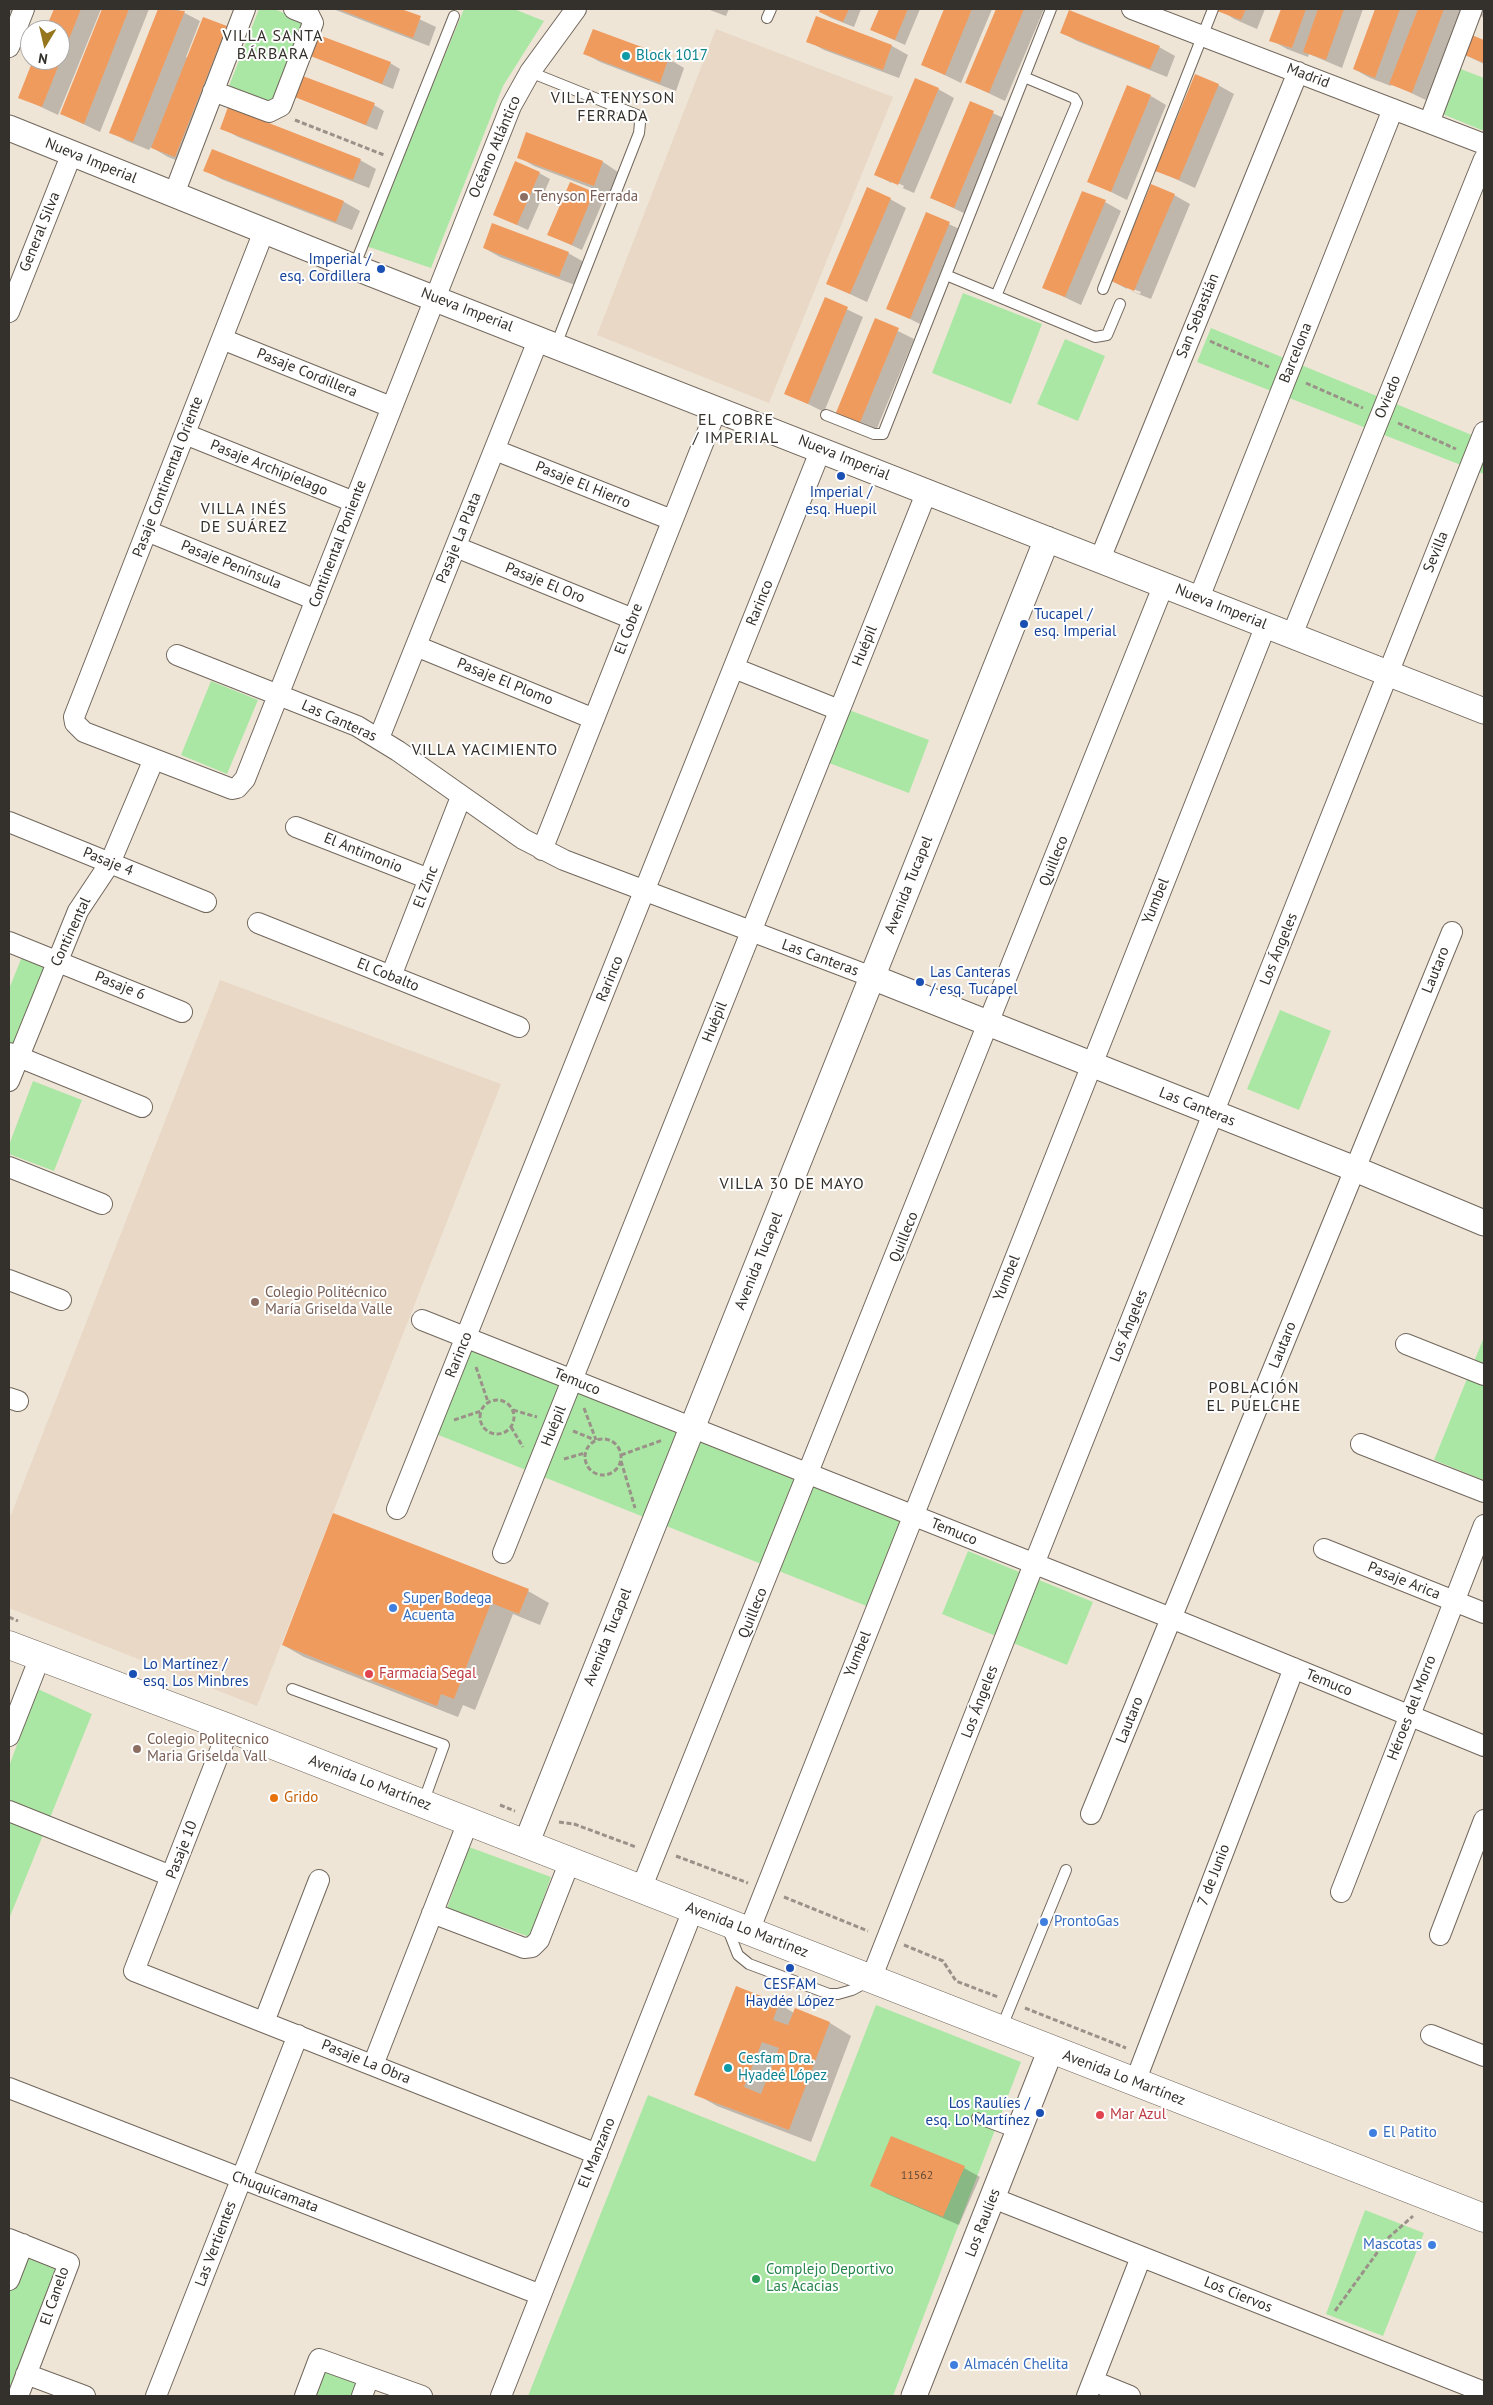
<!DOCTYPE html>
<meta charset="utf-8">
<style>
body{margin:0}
#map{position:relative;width:1493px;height:2405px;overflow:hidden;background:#efe5d7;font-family:"PT Sans",sans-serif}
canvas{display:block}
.frame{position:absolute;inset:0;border:10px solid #34302b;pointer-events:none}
.north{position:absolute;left:20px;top:20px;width:50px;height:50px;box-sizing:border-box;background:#fff;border:1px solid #aeacaa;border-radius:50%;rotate:189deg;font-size:14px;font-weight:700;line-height:20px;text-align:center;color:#34302b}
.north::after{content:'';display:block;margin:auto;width:18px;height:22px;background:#95761d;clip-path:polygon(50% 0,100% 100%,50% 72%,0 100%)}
</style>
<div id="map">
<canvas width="1493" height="2405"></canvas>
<div class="frame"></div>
<div class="north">N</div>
</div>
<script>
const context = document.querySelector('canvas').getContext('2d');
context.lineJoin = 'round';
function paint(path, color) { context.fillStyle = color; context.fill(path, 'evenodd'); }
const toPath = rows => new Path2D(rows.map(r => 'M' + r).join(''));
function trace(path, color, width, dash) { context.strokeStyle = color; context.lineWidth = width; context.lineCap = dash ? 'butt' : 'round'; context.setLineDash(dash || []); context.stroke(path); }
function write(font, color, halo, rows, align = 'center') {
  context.font = font + ' "PT Sans",sans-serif'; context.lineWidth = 4; context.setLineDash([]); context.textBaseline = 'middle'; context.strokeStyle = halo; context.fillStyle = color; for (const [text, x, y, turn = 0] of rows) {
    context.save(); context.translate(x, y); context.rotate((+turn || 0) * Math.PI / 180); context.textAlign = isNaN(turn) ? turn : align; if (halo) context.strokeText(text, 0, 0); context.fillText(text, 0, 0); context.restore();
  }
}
paint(toPath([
 [716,29,893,97,769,403,597,335],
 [220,980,501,1084,257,1706,9,1608,9,1520]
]), '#e8d8c5');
paint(toPath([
 [259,9,274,9,305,21,275,103,229,86],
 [464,9,514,9,544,21,503,86,431,268,366,246],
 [1458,68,1484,78,1484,131,1440,113],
 [963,293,1042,324,1011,404,932,373],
 [1211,328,1484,440,1484,474,1197,362],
 [1065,339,1105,356,1078,421,1037,404],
 [211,681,258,700,227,774,181,755],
 [849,710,929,740,909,793,829,763],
 [23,954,46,963,13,1045,9,1043,9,989],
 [1280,1010,1331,1031,1299,1110,1247,1089],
 [33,1081,82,1100,54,1171,9,1154,9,1145],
 [1484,1337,1484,1478,1483,1480,1434,1460],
 [470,1350,906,1516,869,1607,436,1434],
 [968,1551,1093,1602,1067,1665,942,1614],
 [38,1689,92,1714,9,1919,9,1766],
 [469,1847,551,1877,530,1937,447,1908],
 [876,2005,1021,2062,893,2396,528,2396,648,2095,815,2162],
 [1365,2210,1424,2233,1383,2336,1326,2314],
 [23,2244,69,2263,9,2396,9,2280],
 [319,2359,369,2377,362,2396,305,2396]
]), '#abe7a4');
paint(toPath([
 [9,9,18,9,9,35],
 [55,9,101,9,58,115,20,97,35,60,60,60,60,30,47,30],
 [103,9,149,9,100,132,62,114],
 [160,9,177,9,200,21,186,57,188,58,204,18,243,36,191,166,168,157,151,147,149,150,127,141,111,132],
 [333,9,398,9,436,27,429,46],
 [707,9,729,9,726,16],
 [822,9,861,9,854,27,831,18,820,12],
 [880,9,920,9,905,45,872,30],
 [945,9,992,9,961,83,922,64],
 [998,9,1044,9,1005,101,967,83],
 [1219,9,1265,9,1257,29,1234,19],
 [1282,9,1363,9,1342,68,1309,54,1308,57,1287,49,1271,40],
 [1376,9,1464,9,1428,101,1392,84,1391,86,1370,78,1354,69],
 [1479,9,1484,9,1484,18,1477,13],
 [817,18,892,46,908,55,899,78,824,50,808,41],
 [593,30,669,59,684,68,676,91,600,62,584,53],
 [1061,32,1159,47,1175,56,1167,77,1077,41],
 [1468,35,1484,41,1484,64,1461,53],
 [310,55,390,63,400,69,393,89],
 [1218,85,1234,94,1195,188,1156,170],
 [938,89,954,98,914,193,891,183,903,188,904,186,891,180,891,183,876,174],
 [294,96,374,105,384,111,377,130],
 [1151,96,1166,105,1127,200,1089,181],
 [971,103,1010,121,970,216,932,198],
 [222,128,360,160,376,169,369,188,238,137],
 [527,134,603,162,618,172,610,195,534,166,519,157],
 [213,151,344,202,360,211,352,230,221,179,205,170],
 [539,173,550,179,528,230,495,215],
 [594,193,604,199,582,250,549,235],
 [1174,195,1190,204,1151,299,1128,290,1140,294,1141,292,1127,287,1127,289,1112,281],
 [890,199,906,208,867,302,828,284],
 [1105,202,1121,211,1081,305,1043,287],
 [927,214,966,232,926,327,888,308],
 [484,248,568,253,584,262,575,285,500,257],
 [825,299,863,317,824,412,786,393],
 [876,320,914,339,875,433,853,424],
 [528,1591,549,1603,540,1625,513,1614,475,1710,463,1705,458,1717,304,1657,283,1645],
 [779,2004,794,2013,795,2010,830,2023,851,2036,811,2142,717,2106,696,2094],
 [964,2168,980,2177,959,2225,887,2194,872,2185]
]), '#0003');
paint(toPath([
 [54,9,81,9,42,107,18,98,33,60,60,60,60,30,45,30],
 [102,9,129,9,84,124,60,114],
 [158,9,185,11,133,142,109,133],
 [338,9,401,9,421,16,413,38],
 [820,9,849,9,843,22,819,12],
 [879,9,908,9,895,40,870,30],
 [944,9,972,9,945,75,921,65],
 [996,9,1024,9,989,93,965,83],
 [1218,9,1246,9,1241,20,1217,11],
 [1281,9,1306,9,1292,48,1269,41],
 [1318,9,1344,9,1326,60,1303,52],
 [1375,9,1400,9,1375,78,1353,69],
 [1418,9,1444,9,1412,93,1389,84],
 [1069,10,1160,46,1150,69,1060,33],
 [816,16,892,45,883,70,806,42],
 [203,17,227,26,175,157,151,148],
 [593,29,669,57,660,83,583,54],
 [1467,33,1484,40,1484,63,1460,53],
 [316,34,391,62,382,84,308,55],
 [1195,74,1219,84,1179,180,1155,171],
 [300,75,375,103,366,125,292,96],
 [915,78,939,88,898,185,874,175],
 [1127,85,1151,95,1111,192,1087,182],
 [970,101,994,111,954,208,930,198],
 [228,107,361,159,353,180,220,129],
 [526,132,603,161,594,186,517,158],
 [212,149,344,201,336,222,203,171],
 [515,161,540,172,517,225,493,215],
 [570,182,594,192,572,245,547,235],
 [1151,184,1175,194,1134,291,1111,281],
 [867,187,891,198,850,294,826,284],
 [1082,191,1106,200,1065,297,1042,288],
 [926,212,950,222,910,319,886,309],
 [492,223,569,252,559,277,483,248],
 [825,297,848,307,808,404,784,394],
 [875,318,899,328,859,425,835,415],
 [333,1513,529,1589,519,1614,491,1603,454,1699,441,1694,437,1706,282,1645],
 [736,1986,779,2003,773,2020,788,2025,795,2008,830,2022,789,2130,694,2095],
 [762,2042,779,2048,761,2094,744,2087],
 [891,2136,965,2166,943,2217,870,2186]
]), '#f09b5e');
const service = toPath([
 [767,18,771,9],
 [530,72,637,115,640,123,639,133,556,345],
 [354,267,454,16],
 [946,275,1095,337,1107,335,1120,304],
 [1103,289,1213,9],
 [996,296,1077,103,1074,98,1024,77],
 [826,415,874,434,883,434,1051,9],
 [292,1689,444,1745,423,1803],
 [727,1927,738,1955,749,1964,829,1994,838,1994,852,1990,867,1982],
 [1001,2029,1066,1870],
 [977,2118,1017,2133]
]);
const minor = toPath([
 [1132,9,1484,144],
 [9,47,24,9],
 [213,91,269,112,281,106,313,23,309,15,294,9],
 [1429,123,1472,9],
 [174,194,245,9],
 [264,231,74,717,75,723,84,732,232,789,237,788,245,779,511,106,530,72,576,9],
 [9,312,72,153],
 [222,339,391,407],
 [185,434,354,502],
 [495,450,672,520],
 [147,531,316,600],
 [456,547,633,619],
 [1100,559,1298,72],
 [1199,598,1393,109],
 [1292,635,1484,159],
 [416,646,594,719],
 [177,655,357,726,398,751,523,839,564,860,872,977],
 [734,668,839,710],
 [379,738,539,338],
 [9,822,206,902],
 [296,827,429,879],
 [542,850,717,408],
 [258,923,519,1027],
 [9,942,182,1012],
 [391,976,461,797],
 [9,1053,142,1107],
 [9,1081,78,911,110,863,154,759],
 [9,1167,102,1204],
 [9,1280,61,1300],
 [422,1320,1171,1618,1484,1746],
 [1406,1344,1484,1375],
 [9,1398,18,1401],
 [1361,1444,1484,1492],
 [397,1509,821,449],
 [1324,1549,1484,1613],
 [503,1553,927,491],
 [229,1728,134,1971,597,2154],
 [9,1736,40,1657],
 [9,1811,171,1876],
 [1091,1814,1452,932],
 [641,1889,1164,584],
 [1341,1892,1484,1525],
 [432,1913,524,1948,532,1947,539,1940,570,1861],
 [749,1931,1266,625],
 [1440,1935,1484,1820],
 [871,1979,1034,1564,1484,432],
 [264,2022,319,1880],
 [1431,2035,1484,2056],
 [373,2065,468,1822],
 [1135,2082,1294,1668],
 [9,2088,541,2295],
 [993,2198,1484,2392],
 [9,2239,69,2263,18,2396],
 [9,2280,23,2244],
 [26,2374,85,2396],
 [1093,2381,1130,2396],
 [156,2396,298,2035],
 [305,2396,319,2359,422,2396],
 [362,2396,369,2377],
 [501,2396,693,1910],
 [1087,2396,1141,2257]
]);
const tertiary = toPath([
 [9,128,354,267,1484,711],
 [872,977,1355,1169,1484,1223],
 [526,1844,1047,539],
 [914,2396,1051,2049]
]);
const secondary = toPath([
 [9,1645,229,1728,1484,2218]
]);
trace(service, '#71675c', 12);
trace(minor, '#71675c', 22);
trace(tertiary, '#71675c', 27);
trace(secondary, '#71675c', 29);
trace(toPath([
 [295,120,384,155],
 [1210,341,1269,367],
 [1306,383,1363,408],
 [1398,423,1456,449],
 [476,1367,488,1402],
 '480 1417a17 17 0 1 1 34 0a17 17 0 1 1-34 0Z',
 [584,1408,596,1440],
 [513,1410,537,1417],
 [454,1420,481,1411],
 [511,1427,523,1447],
 [573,1431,595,1440],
 '585 1457a18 18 0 1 1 36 0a18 18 0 1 1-36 0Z',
 [621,1455,663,1440],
 [564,1459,585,1453],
 [621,1461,635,1508],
 [9,1617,18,1621],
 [500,1805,515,1811],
 [559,1822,574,1824,636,1847],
 [676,1856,748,1883],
 [784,1897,868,1931],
 [904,1945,943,1961,956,1981,998,1997],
 [1025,2008,1126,2048],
 [1335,2311,1387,2239,1413,2216]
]), '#9a9288', 3, [5, 2.5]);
trace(service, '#fff', 10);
trace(minor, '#fff', 20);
trace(tertiary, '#fff', 25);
trace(secondary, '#fff', 28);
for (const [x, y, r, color] of [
 [626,56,5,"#0f9aa8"],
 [524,197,5,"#8d6e63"],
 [381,269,5,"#1a4fb4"],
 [841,476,5,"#1a4fb4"],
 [1024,624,5,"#1a4fb4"],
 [920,982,5,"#1a4fb4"],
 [255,1302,5,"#8d6e63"],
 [393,1608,5,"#3f7fe0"],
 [133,1674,5,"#1a4fb4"],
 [369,1674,5,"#e0444e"],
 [137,1749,5,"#8d6e63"],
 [274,1798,5,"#e8710a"],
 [1044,1922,5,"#3f7fe0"],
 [790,1968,5,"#1a4fb4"],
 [728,2068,5,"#0f9aa8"],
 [1040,2113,5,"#1a4fb4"],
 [1100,2115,5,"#e0444e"],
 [1373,2133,5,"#3f7fe0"],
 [1432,2245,5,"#3f7fe0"],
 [756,2279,5,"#2e9e5b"],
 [954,2365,5,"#3f7fe0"]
]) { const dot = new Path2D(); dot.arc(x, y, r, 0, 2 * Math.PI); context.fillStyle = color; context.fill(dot); trace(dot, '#fff', 2); }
write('12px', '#634b38', null, [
 ["11562",917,2176]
]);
write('15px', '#0d838f', '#fff', [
 ["Block 1017",636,56],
 ["Cesfam Dra.",738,2059],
 ["Hyadeé López",738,2076]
], 'left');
write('15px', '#34302b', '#fff', [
 ["Madrid",1308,76,21],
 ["Océano Atlántico",495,147,-67],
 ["Nueva Imperial",91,161,22],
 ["General Silva",40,232,-68],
 ["Nueva Imperial",467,310,21],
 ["San Sebastián",1198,316,-68],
 ["Barcelona",1296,353,-68],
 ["Pasaje Cordillera",307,373,22],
 ["Oviedo",1388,397,-68],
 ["Nueva Imperial",844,458,22],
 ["Pasaje Archipíelago",269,468,22],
 ["Pasaje Continental Oriente",168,477,-69],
 ["Pasaje El Hierro",583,485,22],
 ["Pasaje La Plata",459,538,-68],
 ["Continental Poniente",338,544,-69],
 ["Sevilla",1436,552,-68],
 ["Pasaje Península",231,565,22],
 ["Pasaje El Oro",545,583,22],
 ["Rarinco",760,603,-68],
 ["Nueva Imperial",1221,607,22],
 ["El Cobre",629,629,-69],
 ["Huépil",865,646,-68],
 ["Pasaje El Plomo",505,682,22],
 ["Las Canteras",339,721,24],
 ["El Antimonio",363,853,22],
 ["Quilleco",1054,861,-68],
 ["Pasaje 4",108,862,22],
 ["Avenida Tucapel",909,885,-68],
 ["El Zinc",426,887,-69],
 ["Yumbel",1156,901,-68],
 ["Continental",71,932,-65],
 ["Los Ángeles",1279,949,-68],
 ["Las Canteras",820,958,20],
 ["Lautaro",1436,970,-68],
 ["El Cobalto",388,975,22],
 ["Rarinco",610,979,-68],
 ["Pasaje 6",120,986,22],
 ["Huépil",715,1022,-68],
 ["Las Canteras",1197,1107,22],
 ["Quilleco",904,1237,-68],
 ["Avenida Tucapel",759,1261,-68],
 ["Yumbel",1007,1278,-68],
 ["Los Ángeles",1129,1326,-68],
 ["Lautaro",1283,1345,-68],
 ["Rarinco",459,1355,-68],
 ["Temuco",577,1382,22],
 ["Huépil",554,1426,-68],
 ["Temuco",954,1532,22],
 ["Pasaje Arica",1404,1581,22],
 ["Quilleco",753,1613,-68],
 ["Avenida Tucapel",608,1637,-68],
 ["Yumbel",858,1654,-68],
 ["Temuco",1329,1683,22],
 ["Los Ángeles",980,1702,-69],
 ["Héroes del Morro",1412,1708,-69],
 ["Lautaro",1130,1720,-68],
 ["Avenida Lo Martínez",370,1783,21],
 ["Pasaje 10",182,1850,-69],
 ["7 de Junio",1214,1875,-69],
 ["Avenida Lo Martínez",747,1930,21],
 ["Pasaje La Obra",366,2062,22],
 ["Avenida Lo Martínez",1124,2078,21],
 ["El Manzano",597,2153,-68],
 ["Chuquicamata",275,2192,21],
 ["Los Raulíes",983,2223,-69],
 ["Las Vertientes",216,2244,-69],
 ["Los Ciervos",1238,2295,22],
 ["El Canelo",55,2296,-71]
]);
write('15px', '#785e54', '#fff', [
 ["Tenyson Ferrada",534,197],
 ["Colegio Politécnico",265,1293],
 ["María Griselda Valle",265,1310],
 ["Colegio Politecnico",147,1740],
 ["Maria Griselda Vall",147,1757]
], 'left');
write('15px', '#164399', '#fff', [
 ["Imperial /",371,260,"right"],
 ["esq. Cordillera",371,277,"right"],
 ["Imperial /",841,493,"center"],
 ["esq. Huepil",841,510,"center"],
 ["Tucapel /",1034,615],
 ["esq. Imperial",1034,632],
 ["Las Canteras",930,973],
 ["/ esq. Tucapel",930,990],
 ["Lo Martínez /",143,1665],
 ["esq. Los Minbres",143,1682],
 ["CESFAM",790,1985,"center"],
 ["Haydée López",790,2002,"center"],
 ["Los Raulíes /",1030,2104,"right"],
 ["esq. Lo Martínez",1030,2121,"right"]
], 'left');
write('15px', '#366cbe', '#fff', [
 ["Super Bodega",403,1599],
 ["Acuenta",403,1616],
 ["ProntoGas",1054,1922],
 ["El Patito",1383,2133],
 ["Mascotas",1422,2245,"right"],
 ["Almacén Chelita",964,2365]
], 'left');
write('15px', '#be3a42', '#fff', [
 ["Farmacia Segal",379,1674],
 ["Mar Azul",1110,2115]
], 'left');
write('15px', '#c56008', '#fff', [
 ["Grido",284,1798]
], 'left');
write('15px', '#27864d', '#fff', [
 ["Complejo Deportivo",766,2270],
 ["Las Acacias",766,2287]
], 'left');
context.letterSpacing = '1px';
write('16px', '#34302b', '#fff', [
 ["VILLA SANTA",273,36],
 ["BÁRBARA",273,54],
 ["VILLA TENYSON",613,98],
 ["FERRADA",613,116],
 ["EL COBRE",736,420],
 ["/ IMPERIAL",736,438],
 ["VILLA INÉS",244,509],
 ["DE SUÁREZ",244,527],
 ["VILLA YACIMIENTO",485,750],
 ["VILLA 30 DE MAYO",792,1184],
 ["POBLACIÓN",1254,1388],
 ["EL PUELCHE",1254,1406]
]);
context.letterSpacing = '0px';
</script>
